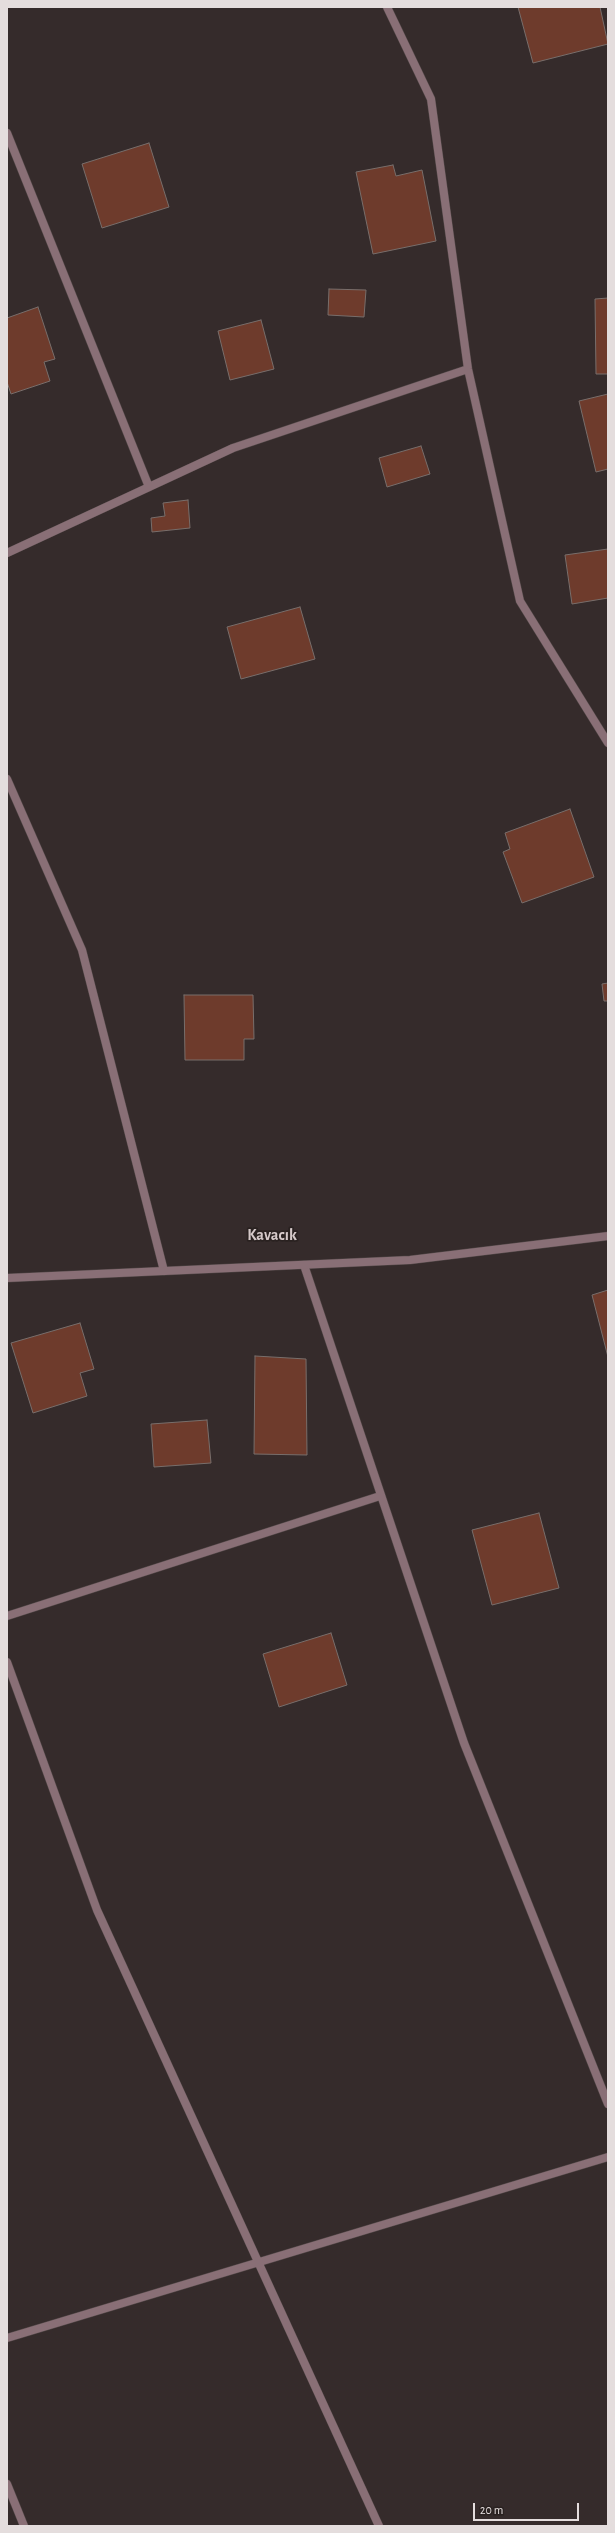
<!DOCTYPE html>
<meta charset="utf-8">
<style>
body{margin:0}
#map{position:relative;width:615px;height:2533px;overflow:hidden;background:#352b2b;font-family:"Alegreya Sans",sans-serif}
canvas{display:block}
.frame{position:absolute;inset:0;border:8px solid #e4dddd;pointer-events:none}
.scale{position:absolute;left:473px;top:2503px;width:106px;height:18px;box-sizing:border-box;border:2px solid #e4dddd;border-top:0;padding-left:5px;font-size:12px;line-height:14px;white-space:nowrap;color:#e4dddd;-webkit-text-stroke:3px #2a2221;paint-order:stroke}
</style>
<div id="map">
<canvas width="615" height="2533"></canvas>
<div class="frame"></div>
<div class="scale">20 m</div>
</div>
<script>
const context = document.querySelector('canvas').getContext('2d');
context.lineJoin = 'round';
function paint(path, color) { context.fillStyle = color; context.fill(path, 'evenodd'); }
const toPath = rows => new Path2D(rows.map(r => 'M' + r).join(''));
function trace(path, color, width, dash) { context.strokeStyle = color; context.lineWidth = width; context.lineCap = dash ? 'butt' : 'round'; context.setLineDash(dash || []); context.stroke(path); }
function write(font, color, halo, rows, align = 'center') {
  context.font = font + ' "Alegreya Sans",sans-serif'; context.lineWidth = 3.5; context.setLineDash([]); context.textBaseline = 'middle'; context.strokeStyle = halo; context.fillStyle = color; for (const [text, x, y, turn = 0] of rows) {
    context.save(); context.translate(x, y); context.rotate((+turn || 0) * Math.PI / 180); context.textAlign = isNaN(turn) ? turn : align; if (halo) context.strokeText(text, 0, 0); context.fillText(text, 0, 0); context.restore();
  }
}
const building = toPath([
 [518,7,600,7,608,44,533,63,518,7],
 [149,143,169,207,102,228,82,164,149,143],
 [393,165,396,176,422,170,436,241,373,254,356,172,393,165],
 [329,289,366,290,364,317,328,315,329,289],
 [608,298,608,374,596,374,595,299,608,298],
 [38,307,55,359,44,362,50,381,11,394,7,382,7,318,38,307],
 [261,320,274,369,230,380,218,331,261,320],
 [608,394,608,469,596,472,579,401,608,394],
 [421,446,430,474,387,487,379,458,421,446],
 [188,500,190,528,152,532,151,518,165,516,163,503,188,500],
 [608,549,608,598,572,604,565,555,608,549],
 [300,607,315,659,241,679,227,627,300,607],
 [570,809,594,877,522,903,503,852,510,849,505,833,570,809],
 [608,983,608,1001,604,1001,602,984,608,983],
 [184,995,253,995,254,1039,244,1039,244,1060,185,1060,184,995],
 [608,1290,608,1357,592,1295,608,1290],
 [80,1323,94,1369,80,1373,87,1396,33,1413,11,1343,80,1323],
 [255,1356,306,1359,307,1455,254,1454,255,1356],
 [207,1420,211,1463,154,1467,151,1424,207,1420],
 [539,1513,559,1588,492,1605,472,1530,539,1513],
 [331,1633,347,1685,279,1707,263,1654,331,1633]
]);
paint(building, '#6e3b2c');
trace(building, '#786e6b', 1);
const minor = toPath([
 [387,7,431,99,468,369,520,601,608,743],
 [7,133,149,487],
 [7,553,233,448,468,369],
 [7,779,82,950,164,1271],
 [304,1265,464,1743,608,2104],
 [7,1616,380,1496],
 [7,1662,97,1910,379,2526],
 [7,2338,608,2157],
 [7,2484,24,2526]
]);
const tertiary = toPath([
 [7,1278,410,1260,608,1236]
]);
trace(minor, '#514747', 9);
trace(tertiary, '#514747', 9);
trace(minor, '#896f76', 8);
trace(tertiary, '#896f76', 8);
write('bold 16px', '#d5c9c9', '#2a2221', [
 ["Kavacık",272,1235]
]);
</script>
